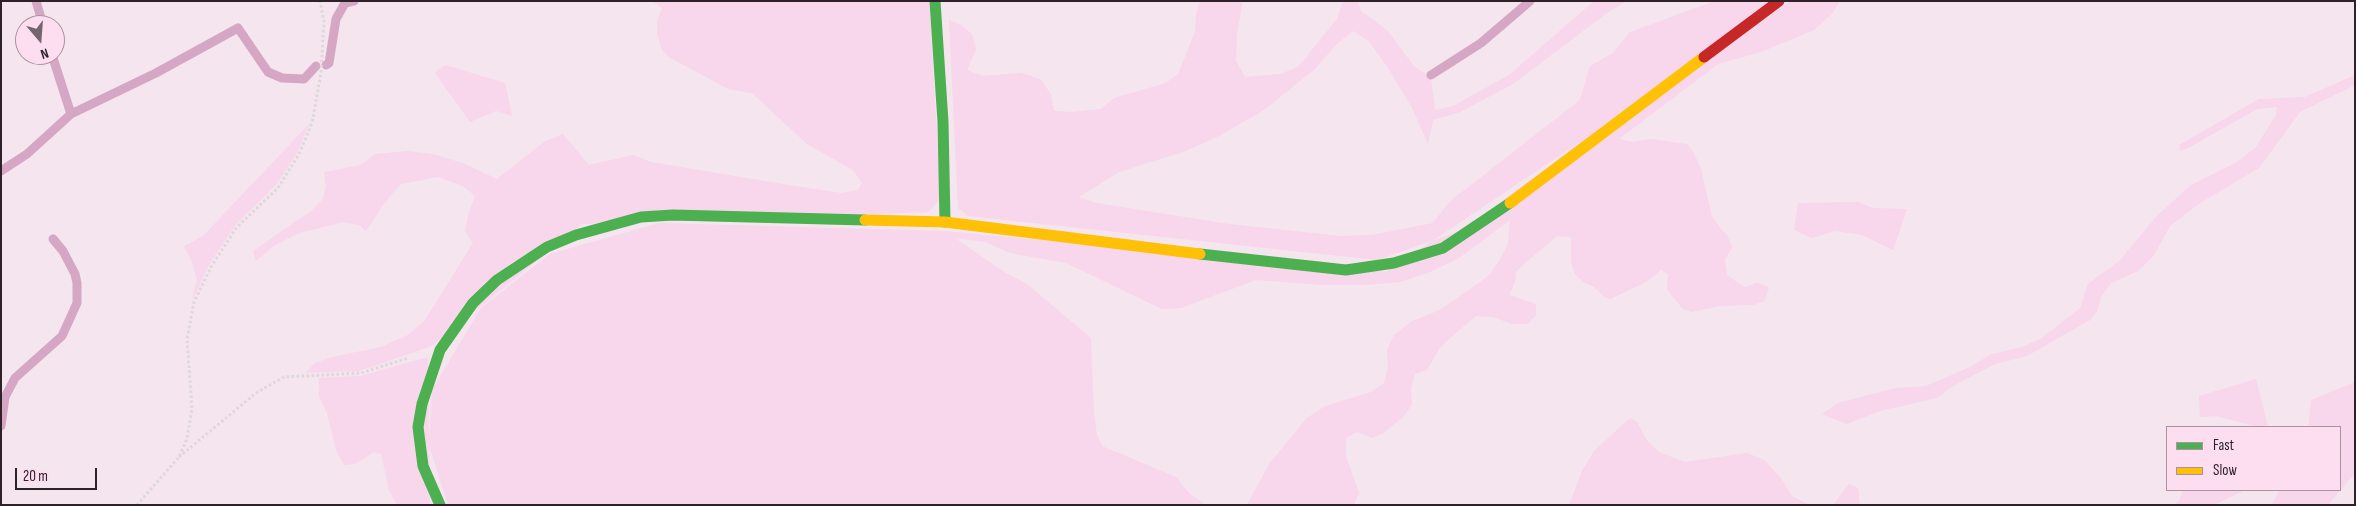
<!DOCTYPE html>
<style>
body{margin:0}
#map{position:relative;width:2356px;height:506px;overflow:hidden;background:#f5e5ef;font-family:"Sofia Sans Condensed",sans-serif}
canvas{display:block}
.frame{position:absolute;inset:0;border:2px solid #2f2129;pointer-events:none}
.legend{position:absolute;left:2166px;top:426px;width:175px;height:65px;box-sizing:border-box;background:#fcdef0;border:1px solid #aa92a0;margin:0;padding:6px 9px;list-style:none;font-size:15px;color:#2f2129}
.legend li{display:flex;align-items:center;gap:10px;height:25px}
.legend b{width:25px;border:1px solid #aa92a0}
.north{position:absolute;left:15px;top:15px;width:50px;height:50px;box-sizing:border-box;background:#fcdef0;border:1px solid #aa92a0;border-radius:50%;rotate:162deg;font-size:14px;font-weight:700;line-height:20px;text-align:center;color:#2f2129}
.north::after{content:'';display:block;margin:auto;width:18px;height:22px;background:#74666e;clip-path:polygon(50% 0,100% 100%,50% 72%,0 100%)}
.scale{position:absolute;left:15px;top:468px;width:82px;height:22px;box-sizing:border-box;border:2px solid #2f2129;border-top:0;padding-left:6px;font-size:15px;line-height:18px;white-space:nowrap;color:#2f2129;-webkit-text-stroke:4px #fcdef0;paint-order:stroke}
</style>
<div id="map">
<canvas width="2356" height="506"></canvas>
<div class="frame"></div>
<ul class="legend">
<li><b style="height:6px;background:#4caf50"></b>Fast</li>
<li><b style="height:6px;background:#ffc107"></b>Slow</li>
</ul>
<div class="north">N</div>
<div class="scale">20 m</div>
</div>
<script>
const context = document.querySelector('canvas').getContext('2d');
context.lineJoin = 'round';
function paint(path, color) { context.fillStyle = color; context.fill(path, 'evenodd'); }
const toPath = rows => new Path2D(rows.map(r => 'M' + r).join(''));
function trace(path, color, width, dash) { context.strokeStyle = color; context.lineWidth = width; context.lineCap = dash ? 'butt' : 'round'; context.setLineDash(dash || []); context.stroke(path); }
paint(toPath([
 [652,1,930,1,940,199,929,212,582,224,432,346,359,371,305,373,315,363,332,357,381,347,408,335,425,320,473,243,465,231,469,212,475,196,463,186,438,177,401,184,385,202,366,231,359,225,344,222,299,233,275,245,256,261,253,251,311,211,322,200,326,187,324,172,361,165,375,154,408,151,432,154,463,163,497,179,544,142,563,134,589,165,633,155,651,162,770,182,841,193,858,190,862,183,853,170,807,144,752,93,728,89,669,57,662,50,657,34,657,21,662,8],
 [1200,1,1243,1,1237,34,1236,61,1245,77,1280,74,1298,67,1337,19,1343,1,1358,1,1361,11,1387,30,1414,66,1431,78,1435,110,1453,106,1509,75,1594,1,1627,1,1607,13,1513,84,1460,112,1433,120,1428,144,1412,108,1390,71,1369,41,1353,31,1337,44,1315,69,1264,110,1219,136,1183,152,1119,172,1079,197,1096,203,1229,224,1341,236,1372,235,1433,223,1449,202,1580,100,1590,66,1613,53,1630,32,1715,1,1770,1,1463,230,1377,260,968,216,958,208,949,20,961,25,972,34,976,49,967,70,983,76,1021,73,1040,79,1051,94,1054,111,1072,112,1101,109,1114,98,1166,83,1178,74,1195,32,1196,15],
 [1790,1,1840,1,1832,14,1814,30,1761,52,1718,64,1619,139,1634,142,1650,139,1687,144,1694,153,1701,169,1712,217,1728,237,1732,248,1725,259,1727,275,1744,287,1757,283,1769,287,1765,301,1753,305,1719,306,1692,312,1683,309,1667,290,1668,274,1661,270,1646,282,1610,299,1603,296,1594,287,1583,282,1575,274,1571,263,1571,237,1557,236,1516,271,1515,282,1509,295,1536,304,1536,315,1528,324,1512,324,1493,317,1476,316,1441,346,1427,370,1415,374,1411,389,1412,404,1404,416,1382,434,1372,438,1357,432,1346,438,1346,456,1359,493,1354,505,1247,505,1269,464,1307,418,1325,406,1371,392,1384,383,1388,367,1387,350,1394,335,1412,321,1440,310,1487,277,1498,263,1508,244,1510,220,1459,258,1430,272,1400,282,1364,285,1322,285,1256,280,1181,308,1162,309,1066,263,1010,253,985,242,955,238,1004,272,1027,284,1091,338,1094,414,1097,435,1102,446,1176,477,1189,493,1206,505,448,505,429,445,432,390,481,308,550,254,659,223,944,231,1386,272],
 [445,65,505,83,512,116,496,111,470,122,435,73],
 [2355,75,2355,85,2300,112,2259,168,2200,203,2170,226,2154,255,2138,271,2111,283,2101,297,2097,311,2090,320,2027,356,1995,364,1953,386,1937,398,1880,411,1847,424,1822,414,1838,403,1896,388,1926,386,1970,367,1990,355,2022,347,2042,338,2080,308,2088,284,2119,261,2157,216,2191,185,2237,162,2256,147,2276,115,2277,107,2257,109,2190,147,2180,151,2179,145,2259,99,2305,97],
 [309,124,297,153,276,185,236,224,210,263,192,301,197,280,192,262,184,246,203,236],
 [1857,202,1873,208,1907,209,1893,250,1862,235,1835,231,1812,238,1794,230,1798,203],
 [428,357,430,505,397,505,389,490,381,454,374,452,355,464,344,465,336,450,327,413,319,396,319,378,360,376],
 [2256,379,2268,427,2258,427,2216,416,2200,417,2199,396],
 [2355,382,2355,473,2328,505,2272,505,2279,490,2340,490,2340,427,2308,427,2311,400],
 [1630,418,1637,422,1646,439,1659,452,1685,462,1747,453,1764,460,1781,478,1792,496,1810,505,1569,505,1582,471,1594,451],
 [1849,484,1858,488,1860,505,1833,505],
 [2183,490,2245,490,2214,505,2173,505,2179,501]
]), '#f8d6eb');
trace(toPath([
 [36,1,43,25],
 [52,55,71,114],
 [326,65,329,63,336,19,345,3,354,1],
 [1431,75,1481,43,1530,1],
 [1,171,27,154,71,114,156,73,238,28,268,72,282,78,304,79,316,66],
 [1,426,5,397,15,378,62,336,77,303,77,283,75,274,63,251,53,239]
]), '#d6a7c4', 9);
trace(toPath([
 [179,457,256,393,284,377,361,373,408,358],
 [137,505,179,457,187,439,192,408,187,339,194,302,212,265,237,227,278,188,299,154,312,123,321,73,324,21,320,1]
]), '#ded8db', 3, [2.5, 2.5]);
trace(toPath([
 [935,1,943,122,945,222],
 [1200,254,1346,270,1394,263,1443,248,1510,203],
 [440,505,423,466,418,427,422,404,440,350,473,303,497,280,547,247,576,235,641,217,673,215,865,220]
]), '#4caf50', 11);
trace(toPath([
 [1510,203,1704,57],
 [865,220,945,222,1200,254]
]), '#ffc107', 11);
trace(toPath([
 [1704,57,1779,1]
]), '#c62828', 11);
</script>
